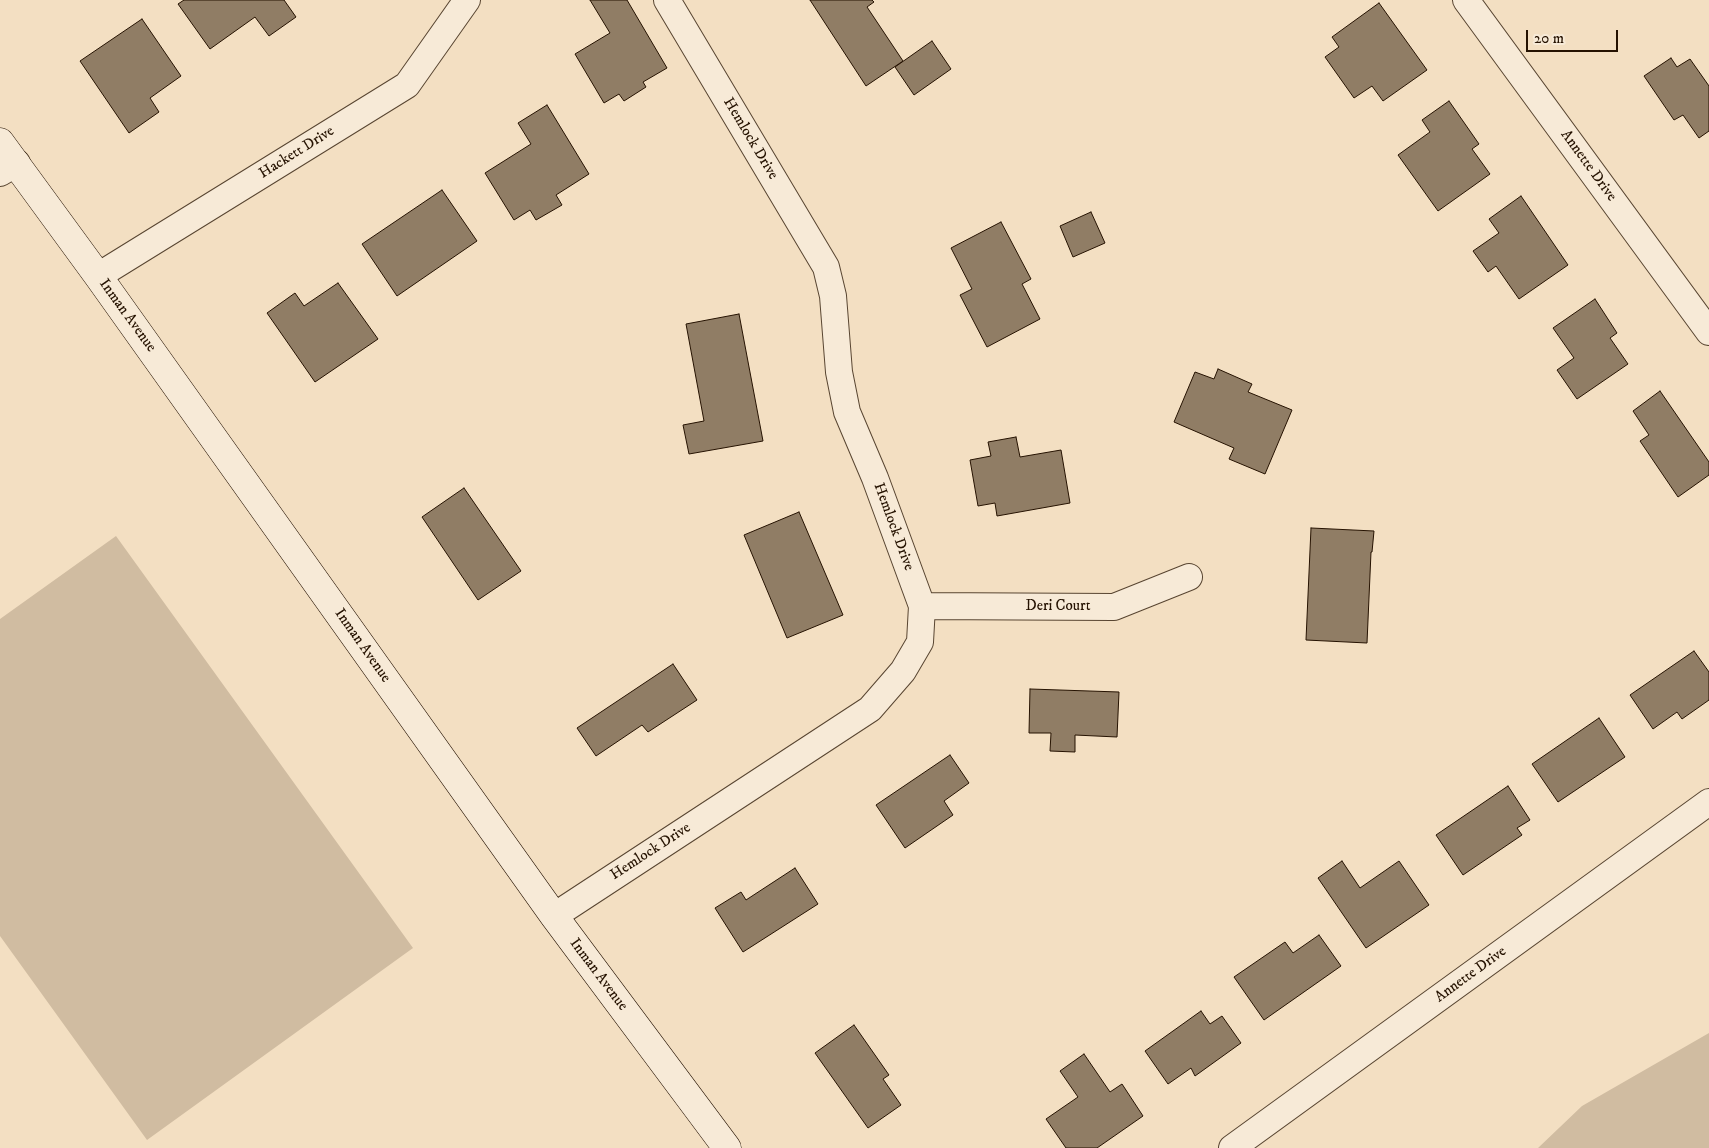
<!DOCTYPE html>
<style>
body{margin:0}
#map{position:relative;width:1709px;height:1148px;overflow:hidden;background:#f3dfc2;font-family:"IM FELL DW Pica",serif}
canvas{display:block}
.scale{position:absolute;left:1526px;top:30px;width:92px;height:22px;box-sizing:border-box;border:2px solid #251201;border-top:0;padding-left:6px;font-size:15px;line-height:18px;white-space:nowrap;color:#251201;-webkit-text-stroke:4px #f7ead7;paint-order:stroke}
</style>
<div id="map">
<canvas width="1709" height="1148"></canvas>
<div class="scale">20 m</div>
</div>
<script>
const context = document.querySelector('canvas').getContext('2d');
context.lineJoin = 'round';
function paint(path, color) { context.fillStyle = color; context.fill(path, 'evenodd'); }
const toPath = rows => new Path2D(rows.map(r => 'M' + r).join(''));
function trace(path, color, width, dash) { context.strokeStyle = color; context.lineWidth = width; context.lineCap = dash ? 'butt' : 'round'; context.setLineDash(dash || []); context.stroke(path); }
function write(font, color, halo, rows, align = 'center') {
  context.font = font + ' "IM FELL DW Pica",serif'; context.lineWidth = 5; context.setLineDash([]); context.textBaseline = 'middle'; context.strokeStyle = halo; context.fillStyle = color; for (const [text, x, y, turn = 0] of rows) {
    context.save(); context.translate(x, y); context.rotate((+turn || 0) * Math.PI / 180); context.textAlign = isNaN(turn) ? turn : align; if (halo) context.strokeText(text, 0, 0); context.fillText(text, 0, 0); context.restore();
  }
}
paint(toPath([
 [116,536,413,948,147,1140,0,936,0,619],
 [1709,1033,1709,1148,1538,1148,1582,1106]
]), '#d0bca1');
const building = toPath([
 [184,0,284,0,296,17,269,36,255,17,210,49,178,4,184,0],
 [590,0,627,0,667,68,643,82,646,87,624,101,619,94,604,103,575,54,610,33,590,0],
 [810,0,872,0,874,2,867,7,903,61,866,86,810,0],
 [1379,3,1427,70,1383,101,1372,86,1354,98,1325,57,1339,47,1332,37,1379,3],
 [142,19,181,76,150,98,159,112,129,133,80,61,142,19],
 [932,41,951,69,914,95,895,67,932,41],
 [1671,58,1677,67,1690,59,1709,86,1709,131,1699,138,1683,115,1674,120,1644,76,1671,58],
 [1449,101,1479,144,1472,149,1490,174,1438,211,1398,155,1430,132,1422,120,1449,101],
 [547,105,589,174,556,195,562,205,536,220,530,210,514,220,485,173,531,144,518,123,547,105],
 [442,190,477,241,397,296,362,244,442,190],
 [1521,196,1568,265,1519,299,1496,266,1488,272,1473,251,1499,233,1489,219,1521,196],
 [1091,212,1105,243,1073,257,1060,226,1091,212],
 [1001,222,1031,279,1022,284,1040,319,987,347,960,295,972,289,951,248,1001,222],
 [338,283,378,339,315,382,267,313,295,293,304,306,338,283],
 [1595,299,1617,333,1610,338,1628,364,1577,399,1557,370,1574,358,1553,328,1595,299],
 [739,314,763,441,689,454,683,425,704,421,686,324,739,314],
 [1218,369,1252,384,1248,392,1292,410,1265,474,1229,459,1234,448,1174,422,1195,372,1214,379,1218,369],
 [1660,391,1709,462,1709,475,1678,497,1640,441,1649,435,1633,411,1660,391],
 [1016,437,1020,457,1061,450,1070,503,997,516,995,503,978,506,970,460,991,456,988,442,1016,437],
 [464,488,521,571,478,600,422,517,464,488],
 [799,512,843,615,787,638,744,535,799,512],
 [1311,528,1374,531,1372,552,1371,552,1367,643,1306,640,1311,528],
 [1694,651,1709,672,1709,700,1682,719,1677,712,1653,729,1630,695,1694,651],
 [673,664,697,700,648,732,642,725,596,756,577,728,673,664],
 [1030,689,1119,692,1117,737,1075,735,1075,752,1050,751,1051,733,1029,733,1030,689],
 [1599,718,1625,757,1558,802,1532,764,1599,718],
 [950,755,969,783,944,801,953,815,905,848,876,805,950,755],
 [1508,786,1530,820,1517,828,1522,835,1463,875,1436,835,1508,786],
 [1342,861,1360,888,1399,861,1429,905,1366,948,1318,878,1342,861],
 [795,868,818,904,743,952,715,908,741,892,746,900,795,868],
 [1319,935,1341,966,1264,1020,1234,977,1285,942,1293,953,1319,935],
 [1201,1011,1210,1024,1222,1016,1241,1043,1195,1076,1191,1068,1168,1084,1145,1051,1201,1011],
 [854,1025,889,1075,883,1079,901,1105,868,1128,815,1053,854,1025],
 [1084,1054,1110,1092,1122,1084,1143,1116,1097,1148,1066,1148,1046,1119,1078,1097,1060,1071,1084,1054]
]);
paint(building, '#907d65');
trace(building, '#251201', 1);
const minor = toPath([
 [1466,0,1709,332],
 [0,173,17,163],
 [98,276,407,85,467,0],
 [922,606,1114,607,1189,577],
 [554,916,870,709,903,671,920,642,922,606,875,478,847,412,839,372,833,296,826,267,667,0],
 [1232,1148,1709,802]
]);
const secondary = toPath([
 [0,142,98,276,554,916,727,1148]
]);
trace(minor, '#584531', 28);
trace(secondary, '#251201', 29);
trace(minor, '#f7ead7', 26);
trace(secondary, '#f7ead7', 28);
write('15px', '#251201', '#f7ead7', [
 ["Hemlock Drive",750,139,59],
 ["Hackett Drive",297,153,-32],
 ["Annette Drive",1588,166,54],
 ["Inman Avenue",127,316,54],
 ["Hemlock Drive",893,527,70],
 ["Deri Court",1058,607],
 ["Inman Avenue",362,646,55],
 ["Hemlock Drive",651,852,-33],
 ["Inman Avenue",598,975,53],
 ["Annette Drive",1471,975,-36]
]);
</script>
